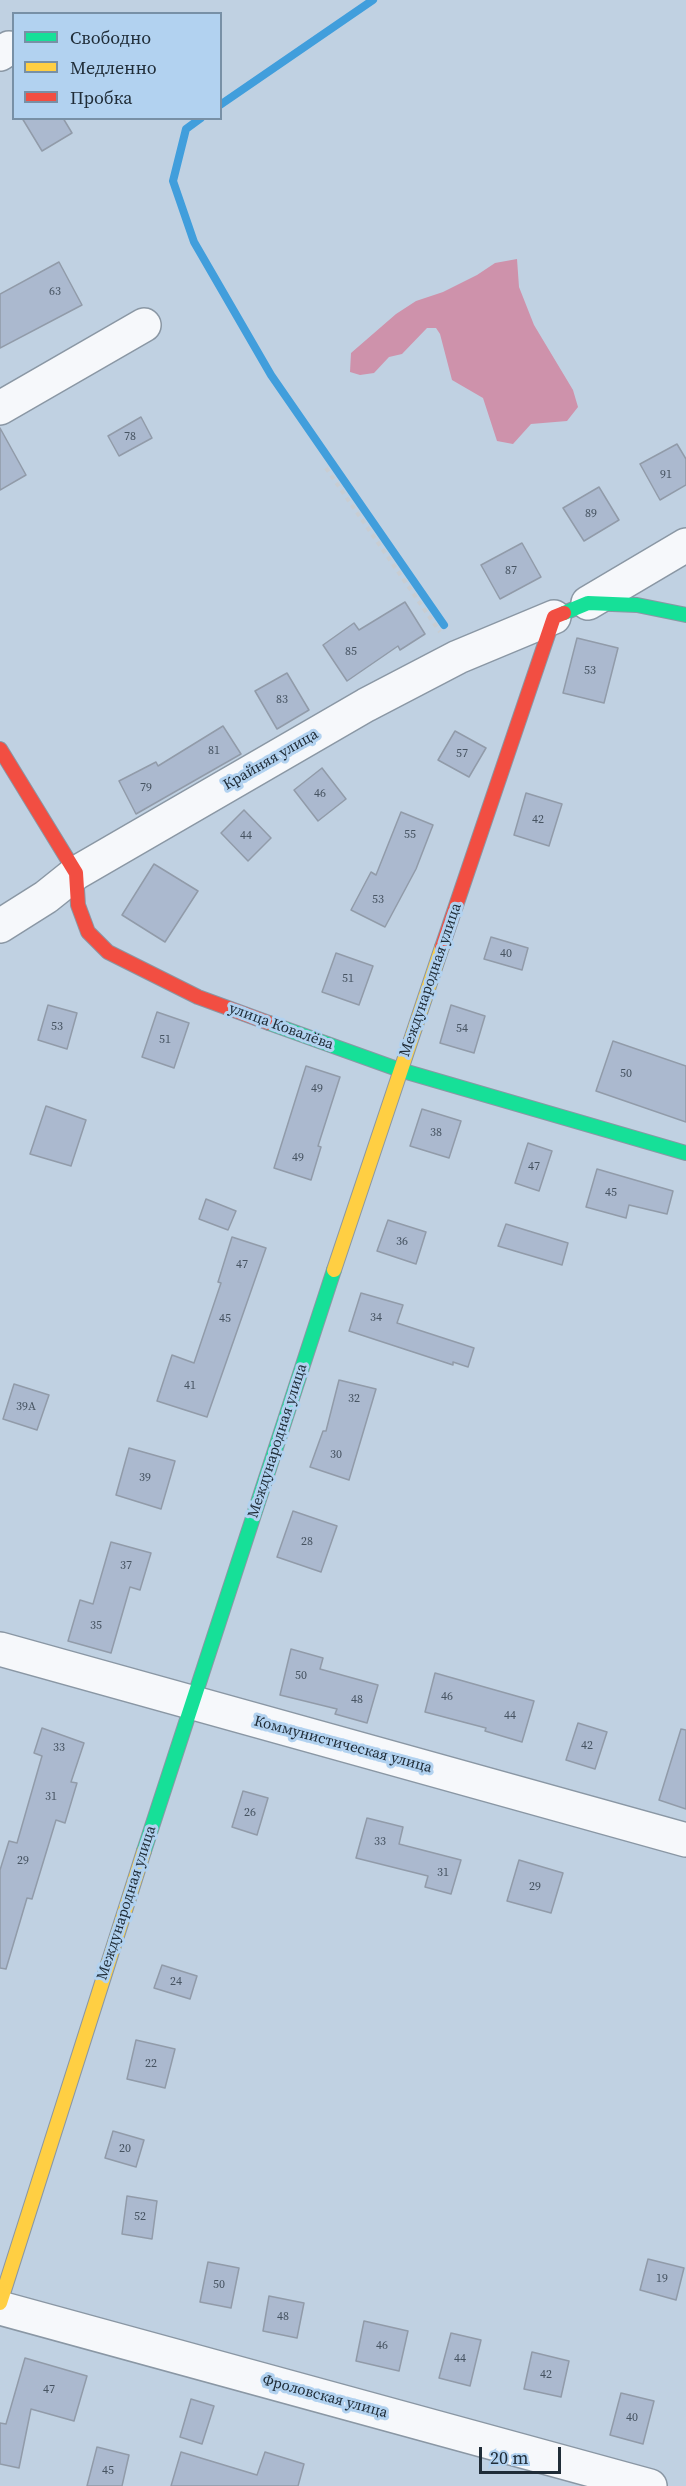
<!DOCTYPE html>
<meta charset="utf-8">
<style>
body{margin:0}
#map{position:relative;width:686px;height:2486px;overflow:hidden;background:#c0d1e2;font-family:"Source Serif 4",serif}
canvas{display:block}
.legend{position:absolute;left:12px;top:12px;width:210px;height:108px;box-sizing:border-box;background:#b2d2f0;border:2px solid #7890a6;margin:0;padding:8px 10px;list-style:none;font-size:18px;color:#202d38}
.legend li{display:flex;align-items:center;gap:12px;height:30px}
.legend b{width:30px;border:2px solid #7890a6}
.scale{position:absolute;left:479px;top:2447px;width:82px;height:27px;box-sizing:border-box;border:3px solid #202d38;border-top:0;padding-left:8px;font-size:18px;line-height:21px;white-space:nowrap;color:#202d38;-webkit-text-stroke:4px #b2d2f0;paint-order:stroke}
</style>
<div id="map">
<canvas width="686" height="2486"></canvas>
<ul class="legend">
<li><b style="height:8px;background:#16e098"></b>Свободно</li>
<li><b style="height:8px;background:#ffcf43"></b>Медленно</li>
<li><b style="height:8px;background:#f24e42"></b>Пробка</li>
</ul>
<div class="scale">20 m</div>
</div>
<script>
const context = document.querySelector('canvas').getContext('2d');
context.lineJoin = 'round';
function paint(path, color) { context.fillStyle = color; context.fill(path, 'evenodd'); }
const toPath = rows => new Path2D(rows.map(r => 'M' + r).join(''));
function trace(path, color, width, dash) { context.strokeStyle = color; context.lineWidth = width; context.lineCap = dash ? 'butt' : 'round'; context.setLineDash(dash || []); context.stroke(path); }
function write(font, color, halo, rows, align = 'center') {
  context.font = font + ' "Source Serif 4",serif'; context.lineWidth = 6; context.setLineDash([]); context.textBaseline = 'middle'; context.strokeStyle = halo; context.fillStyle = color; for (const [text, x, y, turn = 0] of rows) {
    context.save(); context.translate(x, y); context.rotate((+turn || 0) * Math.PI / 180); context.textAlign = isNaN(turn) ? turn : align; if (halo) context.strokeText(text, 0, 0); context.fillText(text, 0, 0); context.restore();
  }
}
paint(toPath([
 [517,259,519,287,534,325,573,390,578,407,567,421,531,424,513,444,497,441,483,398,452,380,440,334,436,328,427,328,402,354,389,357,374,373,360,375,350,372,351,353,396,314,416,301,443,292,477,275,495,263]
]), '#ce92ab');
trace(toPath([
 [220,105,373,0],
 [201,118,186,129,173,181,194,242,271,375,444,625]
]), '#419edc', 8);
const building = toPath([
 [22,118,63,118,72,133,42,151,22,118],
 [59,262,82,305,0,348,0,294,59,262],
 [141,417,152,438,119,456,108,436,141,417],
 [0,428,26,475,0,490,0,428],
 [677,444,686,459,686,485,660,500,640,464,677,444],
 [599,487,619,520,584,541,563,508,599,487],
 [522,543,541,577,500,599,481,565,522,543],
 [405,602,425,634,400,650,398,646,347,681,323,645,354,623,359,630,405,602],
 [577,638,618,648,604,703,563,693,577,638],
 [287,673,309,710,277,729,255,691,287,673],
 [223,726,241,754,136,814,119,781,156,762,158,766,223,726],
 [455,731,486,748,469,777,438,760,455,731],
 [322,768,346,799,318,821,294,790,322,768],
 [526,793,562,804,549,846,514,835,526,793],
 [244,810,271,838,248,861,221,833,244,810],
 [401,812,433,825,416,869,385,927,351,910,371,872,376,875,401,812],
 [154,864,198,891,165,942,122,915,154,864],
 [491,937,528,948,522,970,484,959,491,937],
 [336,953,373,966,359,1005,322,992,336,953],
 [48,1005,77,1013,67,1049,38,1040,48,1005],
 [451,1005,485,1016,474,1053,440,1043,451,1005],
 [157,1012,189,1023,174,1068,142,1057,157,1012],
 [613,1041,686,1066,686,1122,596,1091,613,1041],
 [306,1066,340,1077,318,1146,321,1147,311,1180,274,1168,306,1066],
 [46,1106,86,1120,71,1166,30,1154,46,1106],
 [422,1109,461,1121,449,1158,410,1146,422,1109],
 [528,1143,552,1151,539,1191,515,1183,528,1143],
 [597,1169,673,1191,667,1214,629,1205,626,1218,586,1207,597,1169],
 [206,1199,236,1211,228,1230,199,1219,206,1199],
 [388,1220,426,1232,416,1264,377,1251,388,1220],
 [506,1224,568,1243,562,1265,498,1246,506,1224],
 [232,1237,266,1248,207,1417,157,1401,172,1355,194,1363,221,1283,218,1282,232,1237],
 [361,1293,403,1305,397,1323,474,1348,468,1367,453,1362,453,1365,349,1331,361,1293],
 [339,1380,376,1389,349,1480,310,1467,323,1431,326,1431,339,1380],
 [14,1384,49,1395,37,1430,3,1419,14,1384],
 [129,1448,175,1461,161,1509,116,1495,129,1448],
 [293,1511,337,1526,321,1572,277,1557,293,1511],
 [111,1542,151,1553,140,1590,130,1587,111,1653,68,1641,80,1600,93,1604,111,1542],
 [291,1649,323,1658,320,1669,378,1685,367,1723,335,1714,337,1709,280,1695,291,1649],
 [435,1673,534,1701,522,1742,485,1731,486,1728,425,1712,435,1673],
 [578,1723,607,1732,595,1769,566,1760,578,1723],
 [42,1728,84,1743,71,1782,77,1783,65,1823,56,1820,32,1899,27,1898,6,1969,0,1968,0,1870,9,1841,17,1843,42,1756,34,1753,42,1728],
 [681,1729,686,1730,686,1809,659,1800,681,1729],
 [243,1791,268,1798,257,1835,232,1827,243,1791],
 [367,1818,403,1827,399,1844,461,1860,451,1894,425,1887,428,1876,356,1858,367,1818],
 [519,1860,563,1873,551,1913,507,1901,519,1860],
 [162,1965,197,1976,190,1999,154,1988,162,1965],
 [136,2040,175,2049,165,2088,127,2079,136,2040],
 [113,2131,144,2140,136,2167,105,2158,113,2131],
 [127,2196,157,2201,152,2239,122,2234,127,2196],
 [648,2259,684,2268,676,2300,640,2290,648,2259],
 [208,2262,239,2268,231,2308,200,2302,208,2262],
 [269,2296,304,2303,297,2338,263,2331,269,2296],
 [364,2321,408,2331,399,2371,356,2361,364,2321],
 [451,2333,481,2340,470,2386,439,2378,451,2333],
 [532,2352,569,2361,561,2397,524,2389,532,2352],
 [25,2358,87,2376,74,2421,31,2409,19,2468,0,2464,0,2423,6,2424,25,2358],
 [621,2393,654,2401,643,2444,610,2435,621,2393],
 [191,2399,214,2406,202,2444,180,2437,191,2399],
 [97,2447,129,2455,122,2486,87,2486,97,2447],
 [181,2452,257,2475,265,2452,304,2464,298,2486,171,2486,181,2452]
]);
paint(building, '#abb9cf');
trace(building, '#919ba9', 1.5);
const street = toPath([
 [0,54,9,48],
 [0,408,144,325],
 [588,603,686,545],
 [0,926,46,897,76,873,366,705,458,657,554,617],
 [0,1649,686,1840],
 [0,2308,650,2486]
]);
const fast = toPath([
 [564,613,588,603,637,605,686,615],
 [269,1023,400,1070,686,1153],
 [144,1851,334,1270]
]);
const slow = toPath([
 [334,1270,442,947],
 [0,2303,144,1851]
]);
const jam = toPath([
 [0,749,76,873,78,905,88,932,108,952,198,997,269,1023],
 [442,947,554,617,564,613]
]);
trace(street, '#8a97a4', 36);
trace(fast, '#8a97a4', 16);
trace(slow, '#8a97a4', 16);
trace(jam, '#8a97a4', 16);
trace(toPath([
 [326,468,440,632]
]), '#c8cdd2', 4, [4.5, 4.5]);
trace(street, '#f6f8fb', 33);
trace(fast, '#16e098', 14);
trace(slow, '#ffcf43', 14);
trace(jam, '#f24e42', 14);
write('12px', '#465361', null, [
 ["63",55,292],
 ["78",130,437],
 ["91",666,475],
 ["89",591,514],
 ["87",511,571],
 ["85",351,652],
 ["53",590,671],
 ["83",282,700],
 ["81",214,751],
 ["57",462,754],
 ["79",146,788],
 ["46",320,794],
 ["42",538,820],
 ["55",410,835],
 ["44",246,836],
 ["53",378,900],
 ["40",506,954],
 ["51",348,979],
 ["53",57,1027],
 ["54",462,1029],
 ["51",165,1040],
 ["50",626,1074],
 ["49",317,1089],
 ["38",436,1133],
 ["49",298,1158],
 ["47",534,1167],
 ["45",611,1193],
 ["36",402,1242],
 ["47",242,1265],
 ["34",376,1318],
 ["45",225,1319],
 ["41",190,1386],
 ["32",354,1399],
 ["39А",26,1407],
 ["30",336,1455],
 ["39",145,1478],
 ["28",307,1542],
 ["37",126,1566],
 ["35",96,1626],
 ["50",301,1676],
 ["46",447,1697],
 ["48",357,1700],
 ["44",510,1716],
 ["42",587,1746],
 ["33",59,1748],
 ["31",51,1797],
 ["26",250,1813],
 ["33",380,1842],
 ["29",23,1861],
 ["31",443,1873],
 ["29",535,1887],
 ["24",176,1982],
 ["22",151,2064],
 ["20",125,2149],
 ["52",140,2217],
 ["19",662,2279],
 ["50",219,2285],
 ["48",283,2317],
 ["46",382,2346],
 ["44",460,2359],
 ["42",546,2375],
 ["47",49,2390],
 ["40",632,2418],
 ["45",108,2471]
]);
write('15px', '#202d38', '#b2d2f0', [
 ["Крайняя улица",271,760,-30],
 ["Международная улица",431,980,-71],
 ["улица Ковалёва",281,1027,20],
 ["Международная улица",278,1441,-72],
 ["Коммунистическая улица",343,1745,15],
 ["Международная улица",127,1903,-72],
 ["Фроловская улица",325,2397,15]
]);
</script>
